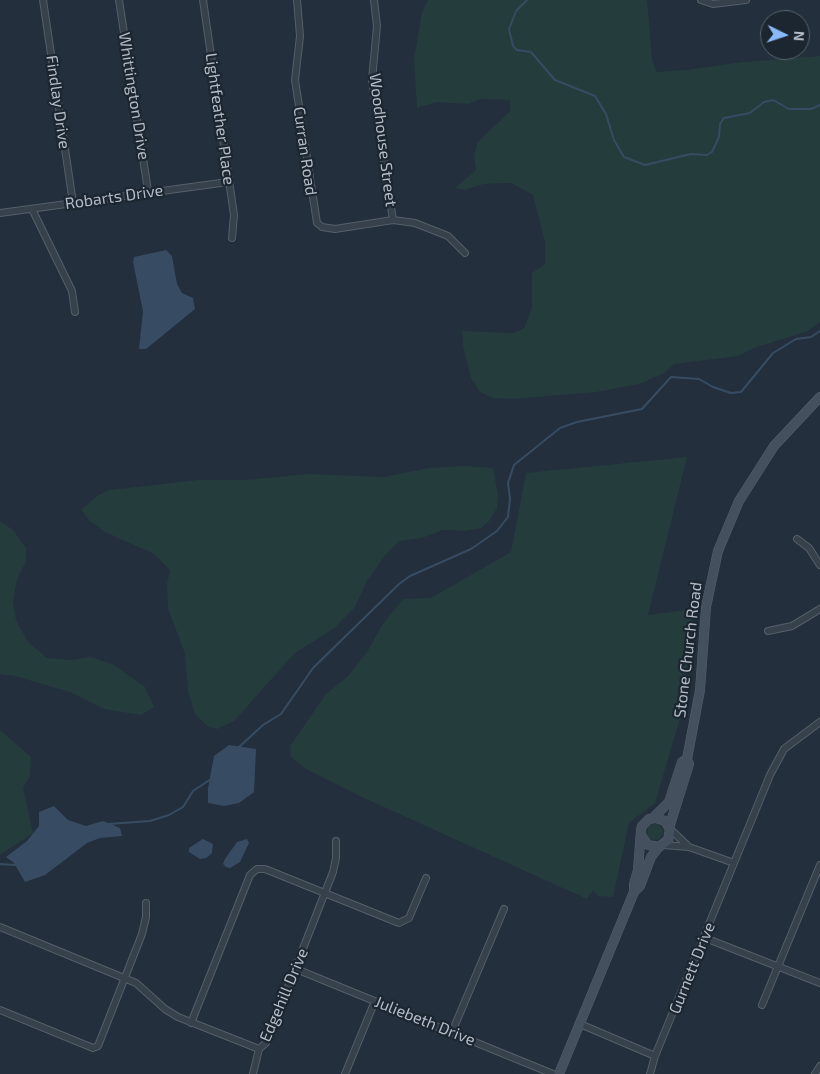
<!DOCTYPE html>
<style>
body{margin:0}
#map{position:relative;width:820px;height:1074px;overflow:hidden;background:#232f3c;font-family:"Exo 2",sans-serif}
canvas{display:block}
.north{position:absolute;left:760px;top:10px;width:50px;height:50px;box-sizing:border-box;background:#1c2631;border:1px solid #58626d;border-radius:50%;rotate:94deg;font-size:14px;font-weight:700;line-height:20px;text-align:center;color:#b3bcc8}
.north::after{content:'';display:block;margin:auto;width:18px;height:22px;background:#89b9f7;clip-path:polygon(50% 0,100% 100%,50% 72%,0 100%)}
</style>
<div id="map">
<canvas width="820" height="1074"></canvas>
<div class="north">N</div>
</div>
<script>
const context = document.querySelector('canvas').getContext('2d');
context.lineJoin = 'round';
function paint(path, color) { context.fillStyle = color; context.fill(path, 'evenodd'); }
const toPath = rows => new Path2D(rows.map(r => 'M' + r).join(''));
function trace(path, color, width, dash) { context.strokeStyle = color; context.lineWidth = width; context.lineCap = dash ? 'butt' : 'round'; context.setLineDash(dash || []); context.stroke(path); }
function write(font, color, halo, rows, align = 'center') {
  context.font = font + ' "Exo 2",sans-serif'; context.lineWidth = 4.5; context.setLineDash([]); context.textBaseline = 'middle'; context.strokeStyle = halo; context.fillStyle = color; for (const [text, x, y, turn = 0] of rows) {
    context.save(); context.translate(x, y); context.rotate((+turn || 0) * Math.PI / 180); context.textAlign = isNaN(turn) ? turn : align; if (halo) context.strokeText(text, 0, 0); context.fillText(text, 0, 0); context.restore();
  }
}
paint(toPath([
 [428,0,647,0,652,58,656,72,687,70,742,62,820,56,820,322,808,331,754,348,738,356,674,364,665,373,639,384,596,392,513,399,493,398,480,392,471,378,463,345,462,331,513,333,524,328,532,307,532,273,545,264,545,242,533,195,511,183,484,184,464,190,455,188,476,170,474,155,478,142,510,111,510,100,479,99,469,104,437,102,417,108,414,60,422,12],
 [687,457,648,615,694,609,681,715,655,803,629,823,613,897,598,896,593,890,587,899,364,798,306,769,291,757,290,746,326,694,348,676,367,652,382,625,403,599,431,598,511,552,526,473],
 [465,466,493,468,498,495,497,508,490,520,481,528,465,531,443,530,422,538,400,541,387,553,367,581,355,607,333,629,295,653,234,721,217,729,208,727,195,714,188,691,185,654,168,608,167,584,170,570,154,554,105,532,90,521,81,510,98,495,110,490,198,480,244,480,308,474,384,477,428,468],
 [0,521,13,530,26,548,26,561,17,579,13,602,16,620,28,642,47,658,71,660,91,657,114,665,145,687,154,707,141,715,104,709,70,692,15,676,0,674],
 [0,730,31,757,30,776,23,788,33,833,0,855],
 '647 832a8 8 0 1 1 16 0a8 8 0 1 1-16 0Z'
]), '#253c3d');
paint(toPath([
 [166,250,172,256,177,284,182,293,193,298,195,309,146,349,139,349,143,311,133,262,134,257],
 [229,745,256,749,254,792,239,803,224,806,208,803,208,788,214,756],
 [54,806,68,820,86,826,103,821,120,828,122,836,100,838,87,843,45,875,25,882,14,863,6,857,27,841,39,826,39,812],
 [203,839,213,844,212,853,206,858,200,859,189,852,189,848],
 [247,839,249,843,240,862,230,868,226,867,223,864,225,859,237,842]
]), '#374c63');
trace(toPath([
 [527,0,516,11,509,29,513,46,517,50,531,52,555,80,595,96,606,114,614,140,624,157,645,165,691,154,707,155,712,152,719,137,720,124,724,118,750,113,764,102,773,100,789,109,811,109,820,105],
 [238,748,263,725,281,714,313,668,399,584,410,576,471,549,497,531,508,517,510,499,508,483,514,465,560,428,577,422,642,409,671,377,699,379,713,387,731,393,741,392,773,353,796,339,811,337,820,331],
 [109,824,150,821,169,815,183,807,193,791,211,779],
 [0,864,16,865]
]), '#374c63', 2);
const minor = toPath([
 [43,0,73,203],
 [119,0,148,191],
 [203,0,234,215,232,238],
 [297,0,300,36,295,80,317,223,322,227,335,229,393,220,415,223,448,236,465,253],
 [374,0,377,26,372,80,393,220],
 [701,0,713,4,746,0],
 [32,209,72,291,75,312],
 [0,213,228,182],
 [797,539,809,548,820,565],
 [768,631,792,626,820,609],
 [670,829,689,847],
 [663,845,689,847,734,863],
 [0,927,136,983,165,1009,178,1017,259,1049,266,1043,333,872,336,858,336,841],
 [705,938,820,983],
 [296,969,553,1074],
 [762,1005,820,865],
 [0,1010,93,1048,98,1046,142,934,146,917,146,903],
 [191,1023,250,875,257,869,265,869,399,923,409,918,426,878],
 [580,1024,655,1056],
 [452,1032,504,909],
 [253,1074,259,1049],
 [345,1074,375,1001],
 [650,1074,655,1056,770,775,784,749,820,722],
 [815,1074,820,1066]
]);
const secondary = toPath([
 [653,818,669,802,682,762,687,759],
 [669,828,689,764,687,759,700,690,706,607,718,551,739,501,774,446,820,397],
 [635,891,640,886,651,857,659,847],
 [559,1074,634,892,634,884,638,870,641,830,642,826,649,819,656,818,665,821,670,829,668,840,659,847,648,845,641,835]
]);
trace(minor, '#555f6a', 8);
trace(secondary, '#555f6a', 10);
trace(minor, '#37414c', 6);
trace(secondary, '#45505f', 9);
write('16px', '#b3bcc8', '#1c2631', [
 ["Whittington Drive",134,96,81],
 ["Findlay Drive",58,102,82],
 ["Lightfeather Place",220,119,82],
 ["Woodhouse Street",383,140,83],
 ["Curran Road",305,151,82],
 ["Robarts Drive",114,197,-8],
 ["Stone Church Road",688,650,-83],
 ["Gurnett Drive",692,968,-68],
 ["Edgehill Drive",284,995,-67],
 ["Juliebeth Drive",425,1021,22]
]);
</script>
